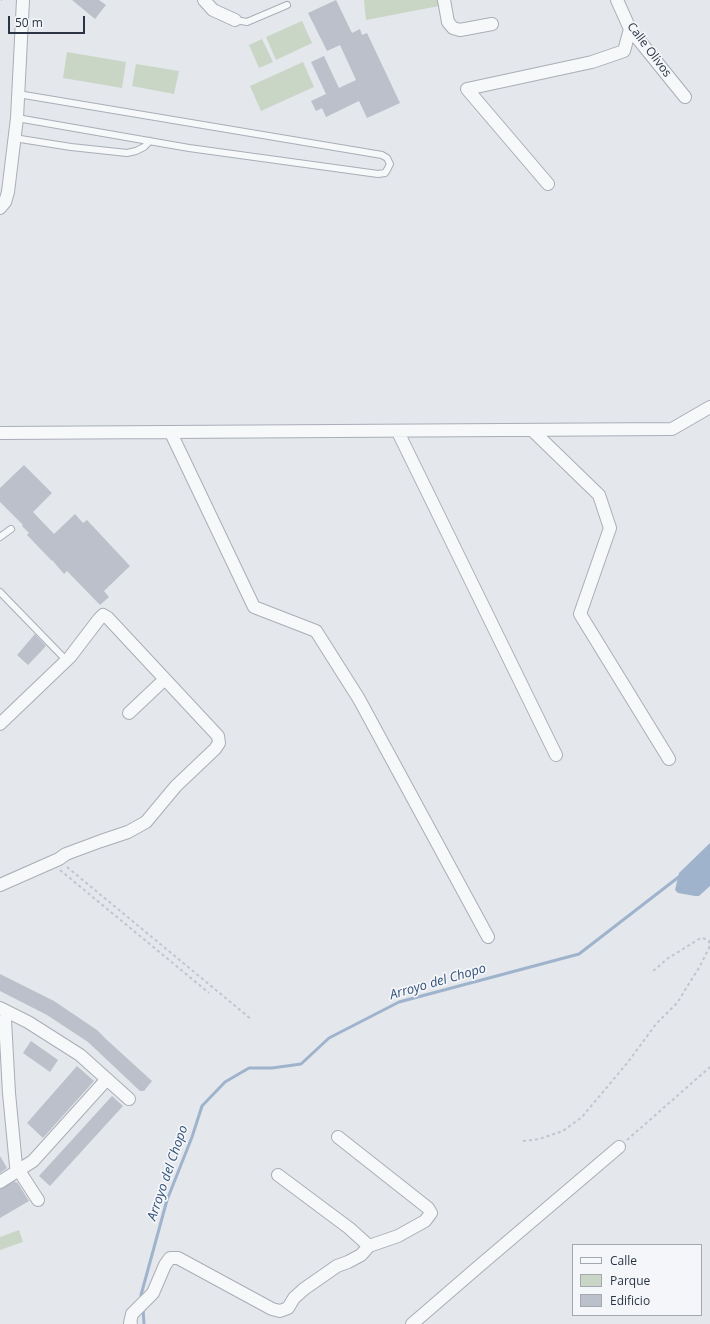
<!DOCTYPE html>
<style>
body{margin:0}
#map{position:relative;width:710px;height:1324px;overflow:hidden;background:#e4e7ec;font-family:"Open Sans",sans-serif}
canvas{display:block}
.legend{position:absolute;left:572px;top:1244px;width:130px;height:72px;box-sizing:border-box;background:#f4f6f9;border:1px solid #a4a8b1;margin:0;padding:5px 7px;list-style:none;font-size:12px;color:#2b3445}
.legend li{display:flex;align-items:center;gap:8px;height:20px}
.legend b{width:20px;border:1px solid #a4a8b1}
.scale{position:absolute;left:8px;top:16px;width:77px;height:18px;box-sizing:border-box;border:2px solid #2b3445;border-top:0;padding-left:5px;font-size:12px;line-height:14px;white-space:nowrap;color:#2b3445;-webkit-text-stroke:3px #f4f6f9;paint-order:stroke}
</style>
<div id="map">
<canvas width="710" height="1324"></canvas>
<ul class="legend">
<li><b style="height:5px;background:#f7f8fa"></b>Calle</li>
<li><b style="height:11px;background:#c9d6c5"></b>Parque</li>
<li><b style="height:11px;background:#bbc0ca"></b>Edificio</li>
</ul>
<div class="scale">50 m</div>
</div>
<script>
const context = document.querySelector('canvas').getContext('2d');
context.lineJoin = 'round';
function paint(path, color) { context.fillStyle = color; context.fill(path, 'evenodd'); }
const toPath = rows => new Path2D(rows.map(r => 'M' + r).join(''));
function trace(path, color, width, dash) { context.strokeStyle = color; context.lineWidth = width; context.lineCap = dash ? 'butt' : 'round'; context.setLineDash(dash || []); context.stroke(path); }
function write(font, color, halo, rows, align = 'center') {
  context.font = font + ' "Open Sans",sans-serif'; context.lineWidth = 3.5; context.setLineDash([]); context.textBaseline = 'middle'; context.strokeStyle = halo; context.fillStyle = color; for (const [text, x, y, turn = 0] of rows) {
    context.save(); context.translate(x, y); context.rotate((+turn || 0) * Math.PI / 180); context.textAlign = isNaN(turn) ? turn : align; if (halo) context.strokeText(text, 0, 0); context.fillText(text, 0, 0); context.restore();
  }
}
paint(toPath([
 [364,0,438,0,439,6,366,20],
 [302,21,312,43,276,60,266,37],
 [262,39,273,62,259,68,249,45],
 [67,52,126,62,122,88,63,78],
 [303,62,314,87,261,111,250,86],
 [136,64,179,71,174,94,132,86],
 [19,1230,23,1242,0,1250,0,1237]
]), '#c9d6c5');
paint(toPath([
 [710,843,710,886,699,896,695,896,678,893,675,890,679,873]
]), '#9fb4cc');
trace(toPath([
 [142,1300,141,1295,167,1200,192,1137,202,1106,225,1082,249,1068,272,1068,301,1064,329,1038,399,1002,579,954,680,876],
 [143,1308,144,1324]
]), '#9fb4cc', 3);
paint(toPath([
 [72,0,99,0,106,5,95,19],
 [336,0,352,33,360,29,362,35,367,33,400,103,367,118,359,101,326,117,322,108,316,111,311,101,326,94,311,62,324,56,339,88,356,80,340,45,327,51,308,13],
 [24,465,52,493,33,512,54,534,75,514,83,523,87,520,130,566,104,591,109,597,100,605,67,571,64,574,52,560,52,561,27,535,29,533,22,526,23,525,0,502,0,488],
 [35,634,46,646,28,665,17,655],
 [0,974,54,1001,97,1030,107,1040,152,1081,144,1091,140,1091,88,1042,47,1015,0,991],
 [31,1041,58,1060,50,1072,23,1053],
 [77,1066,94,1081,43,1138,27,1123],
 [112,1096,123,1106,50,1186,39,1176],
 [0,1156,7,1168,0,1173],
 [15,1181,16,1183,17,1182,29,1201,0,1218,0,1189]
]), '#bbc0ca');
const service = toPath([
 [235,20,247,22,287,5],
 [17,118,189,148,378,174,385,173,387,170,390,164,387,158,382,155,18,94],
 [14,138,71,147,127,153,136,151,144,147,150,141],
 [0,537,11,529],
 [0,592,66,660]
]);
const minor = toPath([
 [204,0,213,10,235,20],
 [444,0,448,22,453,28,460,30,492,24],
 [617,0,630,29,685,97],
 [548,184,467,89,592,62,624,51,630,29],
 [0,208,5,202,8,192,17,118,23,0],
 [533,431,599,495,610,528,580,614,669,759],
 [398,432,556,755],
 [0,433,672,429,710,407],
 [171,433,254,607,316,631,359,699,488,937],
 [129,713,165,679],
 [0,724,70,657,99,619,103,615,108,618,218,736,219,743,215,749,176,786,146,822,128,832,101,841,66,854,59,859,0,885],
 [0,1008,28,1022,80,1055,129,1099],
 [8,1012,5,1020,9,1093,16,1166,38,1200],
 [278,1175,349,1228,369,1246],
 [0,1182,33,1161,107,1079],
 [131,1324,130,1323,132,1314,153,1293,165,1265,170,1258,178,1258,272,1309,280,1311,288,1308,294,1298,304,1289,337,1266,348,1262,361,1255,369,1246,398,1236,425,1221,431,1213,428,1208,338,1137],
 [412,1324,478,1267,619,1147]
]);
trace(service, '#a9aeb7', 8);
trace(minor, '#a9aeb7', 14);
trace(toPath([
 [1,0,2,0],
 [67,867,251,1019],
 [60,870,209,993],
 [627,1140,710,1067],
 [523,1141,539,1139,563,1131,582,1117,628,1062,656,1024,677,1003,700,966,709,948,709,941,703,938,699,939,667,959,652,972]
]), '#c2c5cb', 2, [3, 3]);
trace(service, '#f7f8fa', 6);
trace(minor, '#f7f8fa', 12);
write('12px', '#2b3445', '#f4f6f9', [
 ["Calle Olivos",649,50,53]
]);
write('italic 13px', '#34527a', '#f4f6f9', [
 ["Arroyo del Chopo",438,982,-16],
 ["Arroyo del Chopo",168,1173,-71]
]);
</script>
